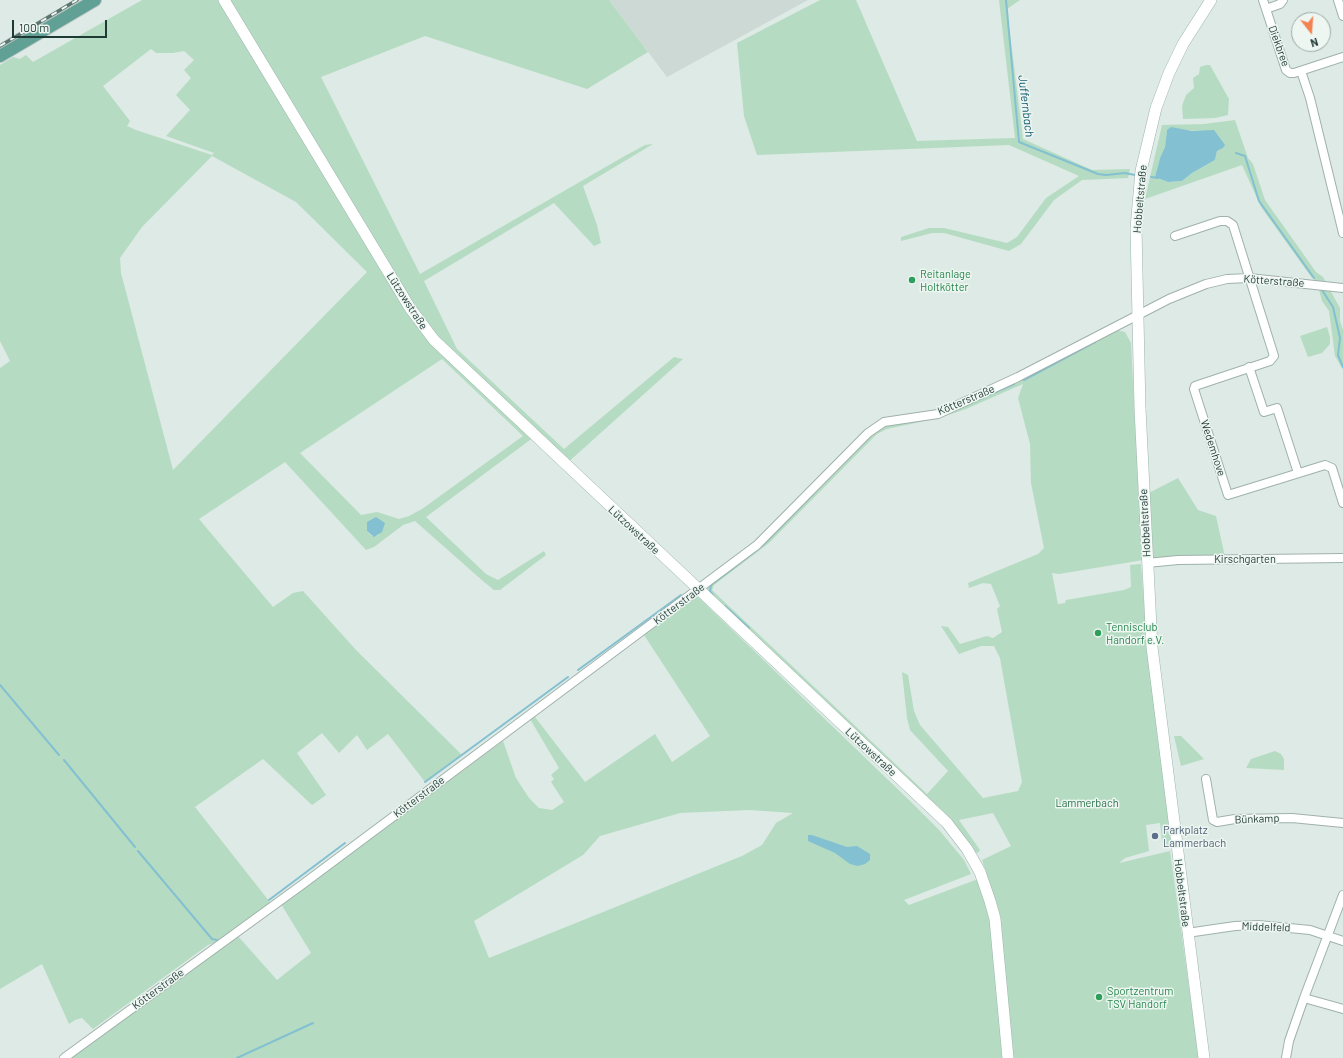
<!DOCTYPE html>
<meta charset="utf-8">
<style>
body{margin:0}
#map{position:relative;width:1343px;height:1058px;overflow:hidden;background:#ddeae5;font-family:Barlow,sans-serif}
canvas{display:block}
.north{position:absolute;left:1291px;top:12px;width:40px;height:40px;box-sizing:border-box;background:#eef6f2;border:1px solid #9baaa6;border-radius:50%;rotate:163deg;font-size:11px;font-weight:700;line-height:16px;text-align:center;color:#1f3934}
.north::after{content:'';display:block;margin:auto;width:14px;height:18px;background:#f48251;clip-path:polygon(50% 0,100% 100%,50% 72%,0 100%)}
.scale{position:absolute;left:12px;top:20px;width:95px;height:18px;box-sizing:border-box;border:2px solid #1f3934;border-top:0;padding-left:5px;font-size:12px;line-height:14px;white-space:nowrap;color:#1f3934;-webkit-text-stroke:3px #eef6f2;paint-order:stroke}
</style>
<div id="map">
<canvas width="1343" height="1058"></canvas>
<div class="north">N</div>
<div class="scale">100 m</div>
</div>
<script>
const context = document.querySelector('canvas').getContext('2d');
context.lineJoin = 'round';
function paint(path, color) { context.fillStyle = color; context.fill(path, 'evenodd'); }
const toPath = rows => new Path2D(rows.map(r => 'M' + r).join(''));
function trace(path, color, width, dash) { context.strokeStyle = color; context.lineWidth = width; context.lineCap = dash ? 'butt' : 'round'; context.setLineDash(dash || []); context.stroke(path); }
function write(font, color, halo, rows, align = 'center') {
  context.font = font + ' Barlow,sans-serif'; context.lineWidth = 3; context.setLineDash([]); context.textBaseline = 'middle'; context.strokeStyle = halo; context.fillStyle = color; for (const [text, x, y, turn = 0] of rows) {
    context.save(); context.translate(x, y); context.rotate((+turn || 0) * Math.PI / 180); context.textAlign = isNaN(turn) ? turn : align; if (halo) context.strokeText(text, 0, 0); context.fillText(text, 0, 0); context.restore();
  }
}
paint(toPath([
 [73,0,81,0,0,48,0,43],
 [609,0,808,0,667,77]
]), '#ccd9d4');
paint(toPath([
 [142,0,609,0,648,52,587,89,425,36,321,77,420,274,623,157,645,145,653,144,583,186,597,225,601,243,594,246,554,203,424,281,457,349,564,449,674,357,683,359,565,465,534,437,426,517,486,574,498,580,544,551,546,555,500,590,494,590,484,582,415,521,403,525,374,547,366,550,285,462,199,519,273,607,293,593,303,591,356,650,462,755,425,782,388,734,367,750,357,735,339,753,322,733,297,753,326,795,312,805,263,759,195,807,273,906,217,942,208,945,93,1029,82,1018,75,1020,69,1024,42,964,0,989,0,368,10,361,0,341,0,65,13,57,20,59,26,55,33,62],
 [151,49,156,53,173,53,184,51,194,60,184,70,191,78,176,95,190,110,166,136,214,153,212,155,136,130,127,126,130,121,103,86],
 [212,156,296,202,367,272,173,470,121,273,120,258,142,227],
 [442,359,523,436,422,509,409,516,399,519,377,512,361,515,300,453],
 [367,522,379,535,372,536,367,531],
 [820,0,856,0,917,141,1015,138,999,0,1020,0,1007,9,1023,139,1092,170,1130,169,1128,178,1082,180,1054,200,1021,244,1009,251,944,233,932,233,901,241,901,237,929,228,944,228,1007,243,1017,237,1046,198,1079,176,1009,145,757,155,744,116,737,43],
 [1206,65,1210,65,1229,99,1228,115,1215,118,1183,119,1182,106,1186,95,1194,88,1193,78,1199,74,1200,67],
 [1235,120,1248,158,1253,164,1265,200,1316,272,1323,277,1340,308,1340,321,1343,330,1343,370,1335,356,1329,311,1322,301,1317,282,1312,278,1261,207,1242,165,1145,199,1162,125,1204,124],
 [1167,130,1206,131,1223,148,1217,151,1215,160,1192,173,1182,181,1168,182,1155,177,1160,158,1165,147],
 [1327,327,1330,337,1330,344,1322,353,1308,357,1300,336],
 [1116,330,1125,332,1131,343,1139,498,1178,478,1198,510,1216,516,1225,557,1149,559,1059,574,1052,573,1058,604,1065,603,1066,600,1124,590,1131,587,1130,565,1141,564,1148,656,1173,846,1163,848,1160,823,1146,825,1149,851,1125,858,1119,863,1170,851,1199,1058,1013,1058,1000,915,982,860,1011,846,993,813,959,820,980,850,978,853,972,851,705,589,707,583,757,545,884,422,938,414],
 [1023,384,1018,398,1030,444,1031,483,1044,548,1038,554,968,583,969,588,983,583,991,584,1000,606,997,609,1002,632,993,638,987,636,960,644,948,627,941,626,959,654,981,646,994,646,1000,658,1022,782,1018,791,983,798,920,725,914,711,908,675,902,672,907,718,910,730,948,771,927,794,712,590,714,585,769,543,877,434,887,429,939,418,966,409],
 [697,596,909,800,940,831,964,860,971,874,904,900,909,905,978,879,991,920,1004,1058,71,1058,237,935,277,980,311,953,281,904,503,741,516,778,529,798,539,808,552,810,564,802,551,782,554,779,551,775,559,768,530,719,535,717,585,782,655,734,672,762,710,736,644,635],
 [749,810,793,813,776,823,762,845,742,856,489,958,474,921,583,855,600,836,680,813],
 [1174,736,1181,736,1204,759,1181,766],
 [1275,751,1281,754,1284,759,1284,770,1246,768,1251,759]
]), '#b5dcc2');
paint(toPath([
 [1171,127,1192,131,1214,130,1225,145,1223,148,1217,151,1215,160,1192,173,1182,181,1168,182,1155,177,1160,158,1165,147,1167,130],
 [376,517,385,523,382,532,374,537,367,531,367,522],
 [808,835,812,835,847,847,857,846,870,854,870,860,865,864,858,866,850,864,835,853,808,841]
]), '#83c0d1');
trace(toPath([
 [1006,0,1019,142,1098,174,1106,175,1125,173,1135,175],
 [1236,153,1245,156,1259,201,1314,278],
 [1151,177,1158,178],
 [1322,290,1333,307,1340,338,1338,355,1343,367],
 [1024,380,1095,342],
 [957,409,1014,384],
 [762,546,814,493],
 [713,595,710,591,711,585,757,550],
 [725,606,749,628],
 [578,670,681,595],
 [0,685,59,755],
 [64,760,135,847],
 [425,782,568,677],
 [138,851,212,939,217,940],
 [269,900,345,843],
 [237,1058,313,1023]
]), '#83c0d1', 2);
const street = toPath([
 [1263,0,1286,70,1290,73,1294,73,1343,57],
 [1338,0,1343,16],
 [1266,9,1280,4,1283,0],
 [1301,71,1310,98,1343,233],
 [1175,236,1220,221,1227,221,1233,225,1274,356,1270,361,1195,386,1194,389,1228,495,1325,465,1332,468,1343,503],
 [1249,367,1264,412,1277,408,1298,473],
 [1147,563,1178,560,1343,558],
 [1206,779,1213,820,1217,822,1235,819,1292,818,1343,823],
 [1187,933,1235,926,1258,925,1310,930,1343,941],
 [1304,998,1343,1009],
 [64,1058,303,884,757,545,868,433,884,422,938,414,1018,377,1169,299,1206,284,1227,279,1249,278,1343,288],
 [1286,1058,1289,1041,1304,998,1343,895]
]);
const secondary = toPath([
 [224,0,410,308,434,340,947,823,967,849,980,872,990,901,995,919,1008,1058],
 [1204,1058,1152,647,1140,409,1136,228,1141,171,1156,108,1169,73,1183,44,1211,0]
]);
const primary = toPath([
 [0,56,95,0]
]);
trace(street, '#a0b1ac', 10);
trace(secondary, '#9db5ae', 12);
trace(primary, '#bcc4c2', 14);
trace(street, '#fff', 8);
trace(secondary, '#fff', 11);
trace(primary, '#61a094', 12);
const rail = toPath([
 [0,46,77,0]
]);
trace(rail, '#59756f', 3.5);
trace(rail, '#eef6f2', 2, [6]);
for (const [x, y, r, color] of [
 [912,280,4,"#2e9e5b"],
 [1098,633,4,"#2e9e5b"],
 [1155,836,4,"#5c6f8a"],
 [1099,997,4,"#2e9e5b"]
]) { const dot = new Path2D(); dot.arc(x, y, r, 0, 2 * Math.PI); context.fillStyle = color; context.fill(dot); trace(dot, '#eef6f2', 1.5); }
write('11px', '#1f3934', '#eef6f2', [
 ["Diekbree",1279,46,70],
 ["Hobbeltstraße",1140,199,-85],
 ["Kötterstraße",1274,281,4],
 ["Lützowstraße",407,301,57],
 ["Kötterstraße",966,400,-23],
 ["Wedemhove",1213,448,72],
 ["Hobbeltstraße",1145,523,-93],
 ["Lützowstraße",634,530,43],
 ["Kirschgarten",1245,559],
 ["Kötterstraße",679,604,-37],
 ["Lützowstraße",871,752,43],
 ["Kötterstraße",419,797,-37],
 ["Bünkamp",1257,819,-2],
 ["Hobbeltstraße",1182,893,83],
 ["Middelfeld",1266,927,2],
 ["Kötterstraße",158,989,-36]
]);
write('11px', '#27864d', '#eef6f2', [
 ["Reitanlage",920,274],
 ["Holtkötter",920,287],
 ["Tennisclub",1106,627],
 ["Handorf e.V.",1106,640],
 ["Sportzentrum",1107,991],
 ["TSV Handorf",1107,1004]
], 'left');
write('11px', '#297049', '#eef6f2', [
 ["Lammerbach",1087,803]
]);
write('11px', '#4e5e75', '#eef6f2', [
 ["Parkplatz",1163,830],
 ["Lammerbach",1163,843]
], 'left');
write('italic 12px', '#196075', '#eef6f2', [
 ["Juffernbach",1026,106,83]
]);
</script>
